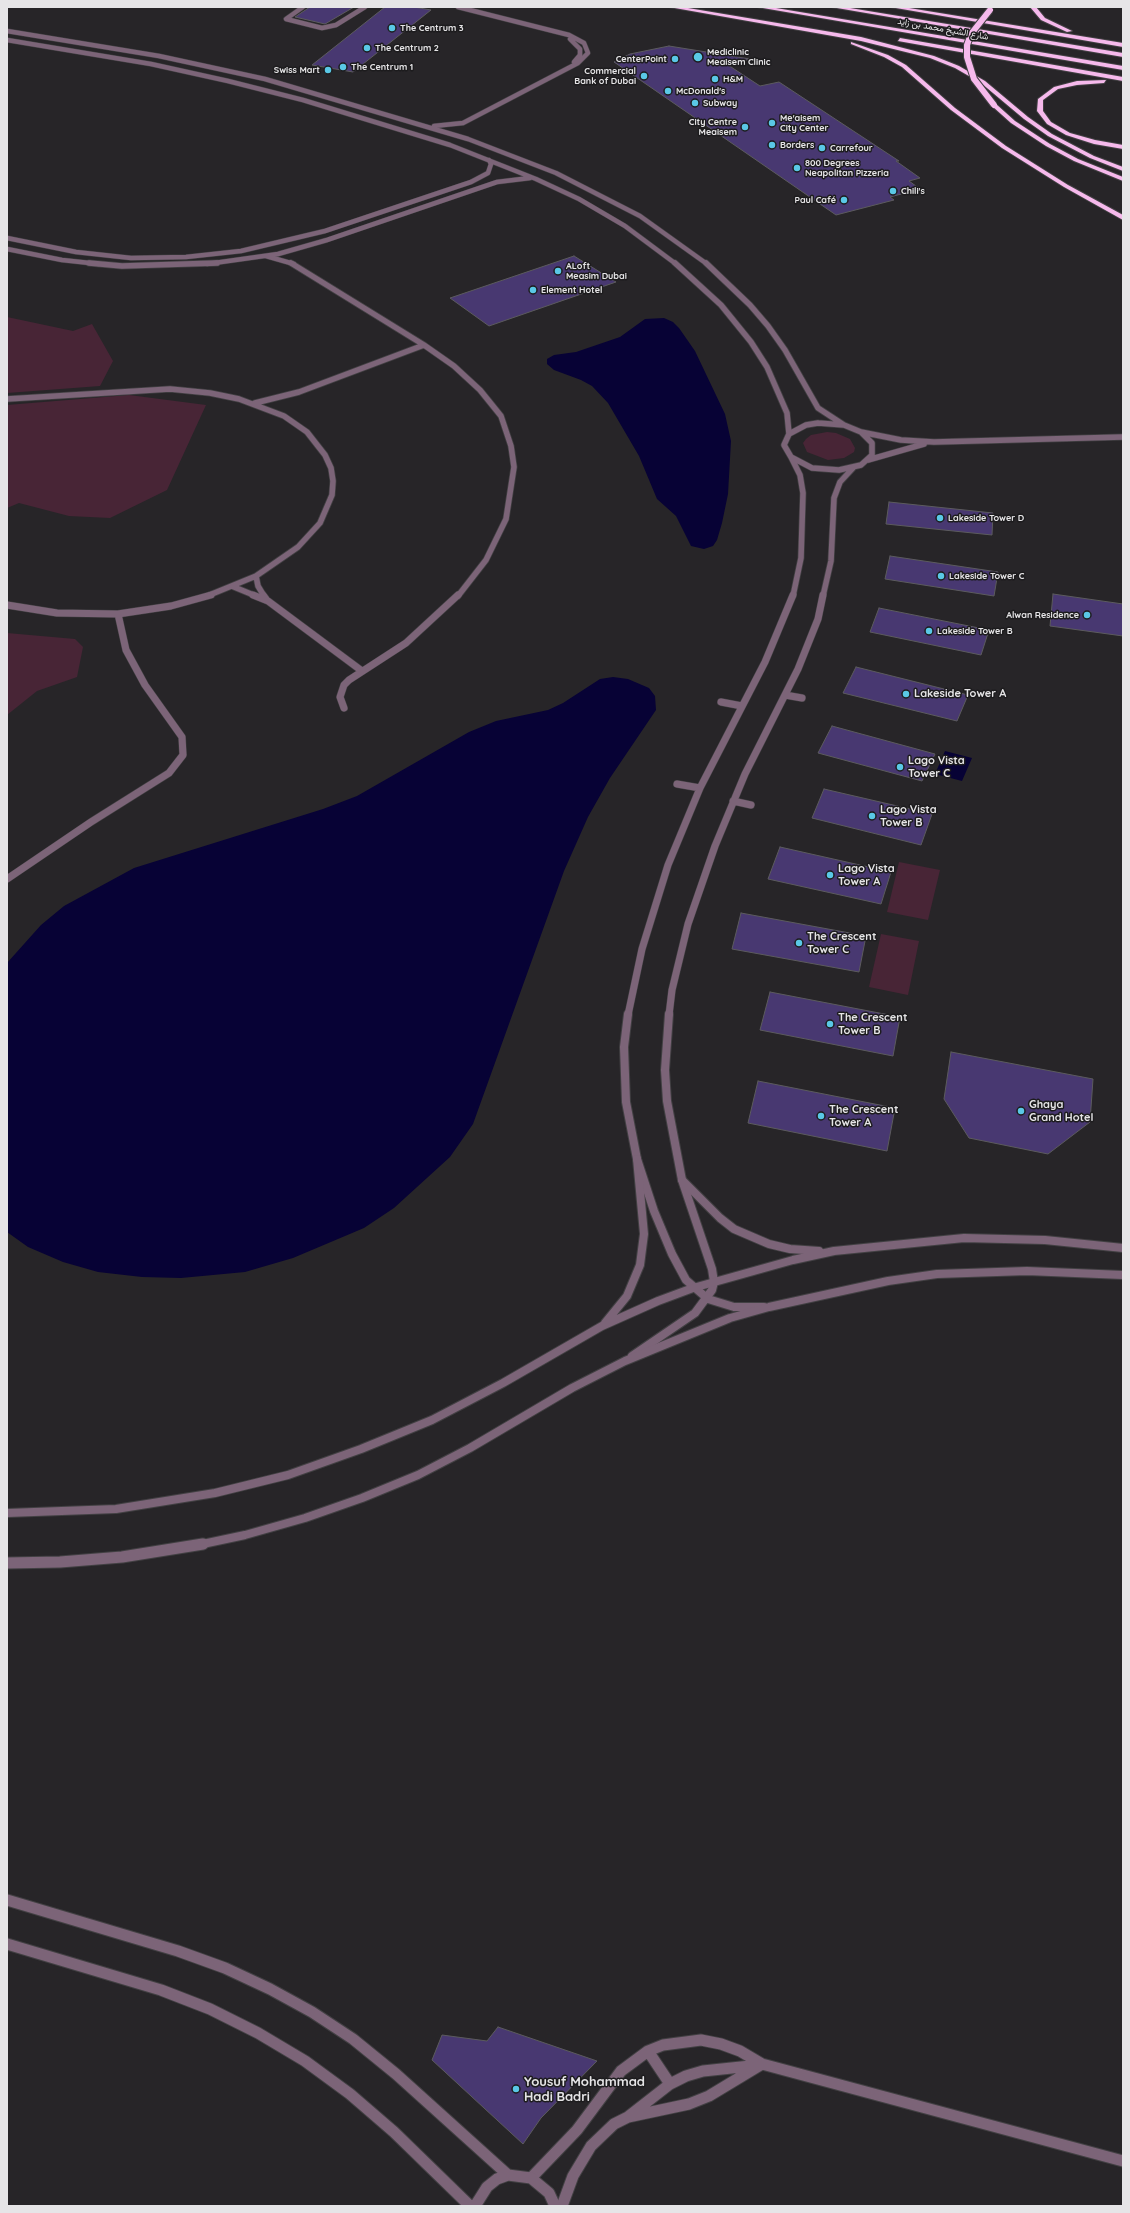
<!DOCTYPE html>
<meta charset="utf-8">
<style>
body{margin:0}
#map{position:relative;width:1130px;height:2213px;overflow:hidden;background:#272528;font-family:Quicksand,sans-serif}
canvas{display:block}
.frame{position:absolute;inset:0;border:8px solid #e6e5e7;pointer-events:none}
</style>
<div id="map">
<canvas width="1130" height="2213"></canvas>
<div class="frame"></div>
</div>
<script>
const context = document.querySelector('canvas').getContext('2d');
context.lineJoin = 'round';
function paint(path, color) { context.fillStyle = color; context.fill(path, 'evenodd'); }
const toPath = rows => new Path2D(rows.map(r => 'M' + r).join(''));
function trace(path, color, width, dash) { context.strokeStyle = color; context.lineWidth = width; context.lineCap = dash ? 'butt' : 'round'; context.setLineDash(dash || []); context.stroke(path); }
function write(font, color, halo, rows, align = 'center') {
  context.font = font + ' Quicksand,Vazirmatn,sans-serif'; context.lineWidth = 3; context.setLineDash([]); context.textBaseline = 'middle'; context.strokeStyle = halo; context.fillStyle = color; for (const [text, x, y, turn = 0] of rows) {
    context.save(); context.translate(x, y); context.rotate((+turn || 0) * Math.PI / 180); context.textAlign = isNaN(turn) ? turn : align; if (halo) context.strokeText(text, 0, 0); context.fillText(text, 0, 0); context.restore();
  }
}
paint(toPath([
 [7,317,73,331,92,324,113,361,100,386,7,393],
 [129,395,206,405,167,490,110,518,69,516,19,503,7,508,7,405],
 [827,432,836,433,850,439,855,448,854,452,844,458,828,460,807,452,803,443,806,439,811,435],
 [7,633,75,639,83,647,77,677,37,691,7,715],
 [899,862,940,870,928,920,887,912],
 [881,934,919,941,908,995,869,987]
]), '#482536');
paint(toPath([
 [664,318,673,322,679,328,695,351,725,414,731,441,728,494,722,523,717,540,713,546,704,549,691,546,676,516,657,499,639,456,608,403,592,386,581,380,554,370,547,364,547,359,554,355,576,352,620,337,645,319],
 [613,677,628,679,649,688,655,696,656,710,610,778,588,817,564,871,473,1124,450,1157,394,1208,364,1228,293,1258,245,1272,181,1278,142,1277,98,1272,63,1262,28,1247,7,1232,7,963,41,925,64,906,134,868,323,809,357,796,469,732,496,721,548,710,563,703,600,679],
 [945,751,972,758,962,781,935,774]
]), '#070235');
const building = toPath([
 [310,7,354,7,325,24,295,17,310,7],
 [385,7,414,7,431,10,353,72,312,65,385,7],
 [669,46,750,59,728,65,760,86,779,82,899,161,896,161,920,178,909,181,920,189,890,197,894,200,836,215,614,62,630,54,669,46],
 [574,256,616,282,489,326,450,298,574,256],
 [889,502,993,513,992,535,886,524,889,502],
 [890,556,998,572,994,596,885,579,890,556],
 [1053,594,1123,604,1123,636,1050,626,1053,594],
 [879,608,989,630,981,655,870,632,879,608],
 [856,667,968,695,957,721,843,693,856,667],
 [832,726,935,754,922,781,818,753,832,726],
 [824,789,932,814,921,845,812,818,824,789],
 [780,847,891,872,881,904,768,879,780,847],
 [741,913,866,936,859,972,732,949,741,913],
 [770,992,900,1017,893,1056,760,1030,770,992],
 [951,1052,1093,1079,1090,1122,1048,1154,969,1138,944,1099,951,1052],
 [758,1081,895,1108,887,1151,748,1123,758,1081],
 [498,2027,597,2061,541,2118,523,2144,432,2060,442,2035,487,2041,498,2027]
]);
paint(building, '#483871');
trace(building, '#5c5b5e', 1);
const minorFar4 = toPath([
 [303,7,286,19,322,28,336,25,365,7],
 [7,31,159,56,265,79,468,139,556,173,640,216,707,264],
 [570,39,580,49,580,55,574,62],
 [7,40,151,64,228,81,303,100,450,145,536,179,579,199,625,226,676,264],
 [434,126,463,123,578,63,588,53,584,43,569,35,458,7],
 [7,238,76,252,131,258,186,257,241,251,325,231,471,182,488,173,491,164,489,160],
 [7,249,62,260,99,264],
 [266,256,294,264],
 [207,264,278,254,327,240,497,182,530,178]
]);
const minorFar3 = toPath([
 [89,263,122,266,217,263],
 [291,263,424,345,454,366,480,390,501,416,511,446,514,467,506,519,486,560,458,596],
 [675,263,721,305,751,342,767,367,787,413,789,434],
 [706,263,750,305,768,326,785,350,818,408,844,425],
 [7,399,170,389,210,393,239,399,284,416,307,432,325,455,331,468,333,481,332,495,320,523,298,547,256,576,207,596],
 [255,403,299,392,424,345],
 [818,423,844,425,861,432,872,443,872,455,861,465,839,470,812,468,791,457,784,445,789,434,806,425,818,423],
 [861,432,901,440,934,442,1123,437],
 [791,457,800,475,803,493,801,558,793,596],
 [868,460,924,444],
 [256,576,258,586,264,596],
 [234,587,256,596],
 [823,596,831,561,834,498,840,482,853,468]
]);
const minorFar2 = toPath([
 [253,595,268,601,362,671],
 [263,595,266,599],
 [7,605,57,613,118,614,171,606,211,595],
 [785,695,802,698],
 [721,702,742,706],
 [344,708,340,697,344,685,349,680,406,643,458,595],
 [677,784,700,788],
 [733,801,751,805],
 [7,879,91,822,169,773,183,755,182,737,145,685,126,650,118,614],
 [628,1015,642,949,668,865,700,788,765,662,793,595],
 [669,1015,672,990,688,924,715,846,745,774,798,669,818,619,823,595]
]);
const minorFar1 = toPath([
 [628,1014,624,1047,626,1102,637,1159,654,1211,672,1254,686,1280,708,1299,734,1307,764,1307],
 [632,1356,695,1313,712,1290,714,1282,712,1269,682,1180,667,1101,665,1070,669,1014]
]);
const minor = toPath([
 [648,2051,670,2084],
 [629,2116,670,2084,686,2076,703,2071,760,2065],
 [531,2178,577,2130,621,2071,648,2051,663,2045,701,2040,721,2044,740,2051,762,2064,1123,2161],
 [562,2206,573,2176,591,2146,614,2124,628,2117,689,2104,709,2096,762,2064]
]);
const tertiaryFar1 = toPath([
 [682,1180,720,1218,734,1229,769,1244,790,1249,819,1251],
 [605,1323,627,1296,640,1265,644,1234,637,1159],
 [7,1513,116,1509,215,1493,288,1475,361,1449,432,1420,503,1383,602,1326,658,1301,693,1288,793,1260,834,1251,964,1238,1045,1240,1123,1248],
 [198,1545,245,1535,305,1518,362,1498,418,1475,470,1448,572,1388,625,1361,730,1318,769,1307,888,1281,937,1274,1027,1271,1123,1275]
]);
const tertiary = toPath([
 [7,1563,60,1562,122,1557,203,1544],
 [7,1900,178,1951,225,1968,270,1989,312,2012,353,2039,396,2074,508,2175],
 [7,1944,161,1990,210,2009,258,2033,305,2061,350,2094,394,2132,470,2206],
 [475,2206,487,2187,497,2179,508,2175,531,2178,549,2193,555,2206]
]);
const motorway = toPath([
 [669,7,682,7,861,37,934,56,959,66,985,81,1028,117,1052,134,1094,156,1123,167,1123,171,1090,158,1048,136,1024,119,981,83,955,68,930,58,861,41,669,7],
 [757,7,770,7,1123,66,1123,70,757,7],
 [831,7,844,7,1123,53,1123,57,831,7],
 [890,7,903,7,1123,43,1123,47,890,7],
 [1030,7,1036,7,1045,18,1072,31,1067,32,1041,20,1030,7],
 [900,38,1123,77,1123,81,898,41,900,38],
 [851,42,888,55,906,65,955,108,1006,146,1068,185,1123,215,1123,220,1064,187,1002,148,951,110,902,67,884,57,851,44,851,42],
 [1106,80,1104,83,1077,85,1058,89,1043,100,1043,111,1051,122,1070,133,1095,140,1123,145,1123,149,1094,144,1066,135,1047,124,1037,111,1038,99,1054,87,1077,81,1106,80],
 [992,104,996,104,1015,121,1050,144,1078,159,1123,177,1123,181,1074,161,1046,146,1011,123,992,106,992,104]
]);
trace(minorFar4, '#424043', 5.5);
trace(minorFar3, '#424043', 7);
trace(minorFar2, '#424043', 8);
trace(minorFar1, '#424043', 10);
trace(minor, '#424043', 13);
trace(tertiaryFar1, '#424043', 10);
trace(tertiary, '#424043', 13);
trace(motorway, '#424043', 2);
trace(minorFar4, '#7c6478', 4.5);
trace(minorFar3, '#7c6478', 5.5);
trace(minorFar2, '#7c6478', 7);
trace(minorFar1, '#7c6478', 8);
trace(minor, '#7c6478', 11);
trace(tertiaryFar1, '#7c6478', 8);
trace(tertiary, '#7c6478', 11);
paint(motorway, '#f6b9ec');
const motorwayBridge = toPath([
 [990,10,971,34,967,45,967,57,974,79,994,105]
]);
trace(motorwayBridge, '#424043', 8, []);
trace(motorwayBridge, '#f6b9ec', 6);
for (const [x, y, r, color] of [
 [392,28,4,"#5ac8e6"],
 [367,48,4,"#5ac8e6"],
 [698,57,5,"#5ac8e6"],
 [675,59,4,"#5ac8e6"],
 [343,67,4,"#5ac8e6"],
 [328,70,4,"#5ac8e6"],
 [644,76,4,"#5ac8e6"],
 [715,79,4,"#5ac8e6"],
 [668,91,4,"#5ac8e6"],
 [695,103,4,"#5ac8e6"],
 [772,123,4,"#5ac8e6"],
 [745,127,4,"#5ac8e6"],
 [772,145,4,"#5ac8e6"],
 [822,148,4,"#5ac8e6"],
 [797,168,4,"#5ac8e6"],
 [893,191,4,"#5ac8e6"],
 [844,200,4,"#5ac8e6"],
 [558,271,4,"#5ac8e6"],
 [533,290,4,"#5ac8e6"],
 [940,518,4,"#5ac8e6"],
 [941,576,4,"#5ac8e6"],
 [1087,615,4,"#5ac8e6"],
 [929,631,4,"#5ac8e6"],
 [906,694,4,"#5ac8e6"],
 [900,767,4,"#5ac8e6"],
 [872,816,4,"#5ac8e6"],
 [830,875,4,"#5ac8e6"],
 [799,943,4,"#5ac8e6"],
 [830,1024,4,"#5ac8e6"],
 [1021,1111,4,"#5ac8e6"],
 [821,1116,4,"#5ac8e6"],
 [516,2089,4,"#5ac8e6"]
]) { const dot = new Path2D(); dot.arc(x, y, r, 0, 2 * Math.PI); context.fillStyle = color; context.fill(dot); trace(dot, '#1d1c1e', 1.5); }
write('bold 9px', '#e6e5e7', '#1d1c1e', [
 ["The Centrum 3",400,28],
 ["The Centrum 2",375,48],
 ["Mediclinic",707,52],
 ["Meaisem Clinic",707,62],
 ["CenterPoint",667,59,"right"],
 ["The Centrum 1",351,67],
 ["Swiss Mart",320,70,"right"],
 ["Commercial",636,71,"right"],
 ["Bank of Dubai",636,81,"right"],
 ["H&M",723,79],
 ["McDonald's",676,91],
 ["Subway",703,103],
 ["Me'aisem",780,118],
 ["City Center",780,128],
 ["City Centre",737,122,"right"],
 ["Meaisem",737,132,"right"],
 ["Borders",780,145],
 ["Carrefour",830,148],
 ["800 Degrees",805,163],
 ["Neapolitan Pizzeria",805,173],
 ["Chili's",901,191],
 ["Paul Café",836,200,"right"],
 ["ALoft",566,266],
 ["Measim Dubai",566,276],
 ["Element Hotel",541,290],
 ["Lakeside Tower D",948,518],
 ["Lakeside Tower C",949,576],
 ["Alwan Residence",1079,615,"right"],
 ["Lakeside Tower B",937,631]
], 'left');
write('9px', '#e6e5e7', '#1d1c1e', [
 ["شارع الشيخ محمد بن زايد",943,29,10]
]);
write('bold 11px', '#e6e5e7', '#1d1c1e', [
 ["Lakeside Tower A",914,694],
 ["Lago Vista",908,761],
 ["Tower C",908,774],
 ["Lago Vista",880,810],
 ["Tower B",880,823],
 ["Lago Vista",838,869],
 ["Tower A",838,882],
 ["The Crescent",807,937],
 ["Tower C",807,950],
 ["The Crescent",838,1018],
 ["Tower B",838,1031],
 ["Ghaya",1029,1105],
 ["Grand Hotel",1029,1118],
 ["The Crescent",829,1110],
 ["Tower A",829,1123]
], 'left');
write('bold 13px', '#e6e5e7', '#1d1c1e', [
 ["Yousuf Mohammad",524,2082],
 ["Hadi Badri",524,2097]
], 'left');
</script>
